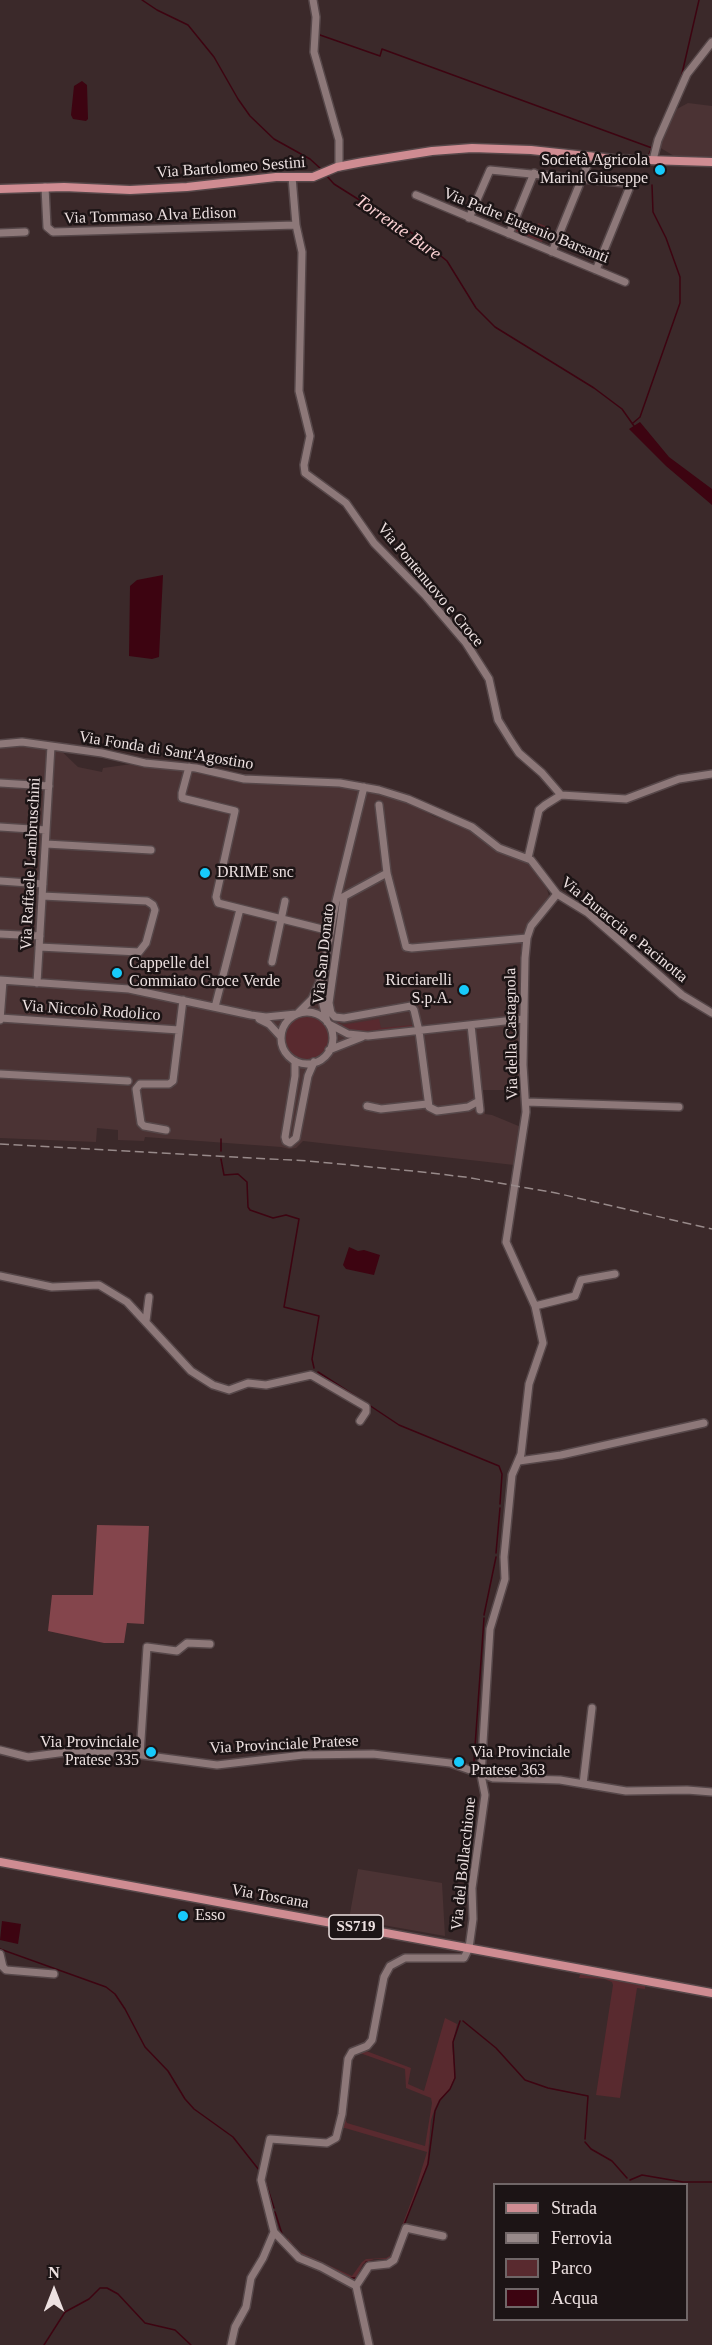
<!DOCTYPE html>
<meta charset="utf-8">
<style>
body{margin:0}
#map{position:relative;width:712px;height:2345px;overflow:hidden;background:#3b292a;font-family:"Times New Roman",serif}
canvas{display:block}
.legend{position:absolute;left:493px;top:2183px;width:195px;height:138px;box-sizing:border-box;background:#1c1415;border:2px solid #706667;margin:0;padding:8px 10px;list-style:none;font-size:18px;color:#ede1e1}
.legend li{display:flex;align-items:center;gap:12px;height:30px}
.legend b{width:30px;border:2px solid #706667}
.north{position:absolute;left:24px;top:2261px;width:60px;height:60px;-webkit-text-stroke:4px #1c1415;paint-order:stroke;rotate:0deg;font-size:16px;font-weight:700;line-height:24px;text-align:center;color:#ede1e1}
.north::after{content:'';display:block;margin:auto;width:21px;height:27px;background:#ede1e1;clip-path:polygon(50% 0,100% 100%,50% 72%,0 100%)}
</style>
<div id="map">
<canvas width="712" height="2345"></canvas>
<ul class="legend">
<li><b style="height:8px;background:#cf8c92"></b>Strada</li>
<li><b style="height:8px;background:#988a8a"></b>Ferrovia</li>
<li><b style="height:16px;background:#592a2f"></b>Parco</li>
<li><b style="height:16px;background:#3d0411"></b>Acqua</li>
</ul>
<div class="north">N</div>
</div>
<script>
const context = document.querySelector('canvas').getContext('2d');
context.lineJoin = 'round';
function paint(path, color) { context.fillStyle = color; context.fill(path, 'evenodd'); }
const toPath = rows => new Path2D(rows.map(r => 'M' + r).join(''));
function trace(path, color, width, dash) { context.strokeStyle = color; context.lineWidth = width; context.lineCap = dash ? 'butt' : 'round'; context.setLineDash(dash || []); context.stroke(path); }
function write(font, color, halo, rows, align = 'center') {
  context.font = font + ' "Times New Roman",serif'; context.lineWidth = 5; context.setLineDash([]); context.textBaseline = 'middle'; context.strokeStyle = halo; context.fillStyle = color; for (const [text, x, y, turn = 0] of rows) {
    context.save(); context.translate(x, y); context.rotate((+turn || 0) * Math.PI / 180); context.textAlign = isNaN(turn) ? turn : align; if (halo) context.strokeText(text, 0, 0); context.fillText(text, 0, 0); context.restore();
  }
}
paint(toPath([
 [688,103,712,106,712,157,674,156,659,147,675,110],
 [0,742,53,743,78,767,102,772,103,768,132,764,196,771,234,781,325,784,385,795,417,806,433,816,474,831,496,850,531,865,546,886,549,896,528,931,520,954,522,1090,483,1090,485,1114,492,1115,521,1127,514,1165,303,1141,296,1148,289,1149,281,1147,145,1137,144,1141,118,1140,118,1130,97,1128,96,1142,0,1138],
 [358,1869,442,1883,445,1936,349,1919]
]), '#4b3334');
paint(toPath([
 [518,219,537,226,538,223,548,227,541,244,513,233],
 '285 1037a22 22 0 1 1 44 0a22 22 0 1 1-44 0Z',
 [379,1019,381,1028,412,1025,412,1027,353,1032,341,1028,333,1021,340,1022,341,1025],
 [581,1972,645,1985,645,1989,637,1988,620,2098,596,2095,613,1985,612,1982,604,1979,579,1978],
 [445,2018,457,2024,452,2046,455,2076,450,2089,439,2100,435,2108,431,2120,427,2166,414,2202,397,2240,393,2255,391,2259,374,2259,363,2264,356,2278,353,2279,323,2263,302,2256,295,2251,287,2241,288,2238,298,2251,352,2276,362,2262,366,2259,386,2258,391,2255,414,2194,427,2152,345,2128,343,2128,338,2143,336,2142,344,2115,349,2063,354,2054,361,2049,411,2068,408,2084,424,2091],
 [357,2052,405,2069,406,2088,431,2098,432,2103,425,2146,347,2123,345,2119,351,2058]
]), '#592a2f');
paint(toPath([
 [97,1525,149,1526,144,1624,127,1623,124,1643,104,1643,48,1631,52,1595,93,1595]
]), '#84454c');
paint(toPath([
 [82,81,87,85,88,119,86,121,73,119,71,115,74,86],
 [640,422,669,457,712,489,712,505,666,466,629,429],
 [163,575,159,657,152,659,129,656,130,586,137,580],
 [349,1247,358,1251,364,1250,380,1255,374,1275,346,1269,343,1265],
 [2,1921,21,1924,18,1944,0,1940]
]), '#3d0411');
trace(toPath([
 [142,0,157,10,188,25,214,57,238,99,250,116,274,139,310,159,321,169],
 [320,35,380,56,382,49,652,148],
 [669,106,681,78,699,0],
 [649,154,654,143],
 [326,175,334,184,415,235,447,261,476,308,495,327,594,388,622,409,634,426],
 [633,423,640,417,680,303,680,277,666,238,653,212,652,185],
 [221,1151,221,1139],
 [221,1159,224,1175,238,1174,247,1182,248,1207,250,1210,273,1218,286,1215,299,1219,284,1307,319,1316,312,1359,314,1368],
 [318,1372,366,1403],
 [369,1405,399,1425,499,1466,502,1474,500,1504],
 [496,1553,500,1508],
 [484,1615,496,1557],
 [474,1761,484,1618],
 [0,1949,106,1987,115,1994,125,2009,145,2047,168,2071,185,2099,194,2109,233,2137,259,2170],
 [463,2021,496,2048,525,2080,548,2088,588,2096,585,2139],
 [585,2142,591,2149,612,2161,627,2178],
 [265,2180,274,2208],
 [630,2180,642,2175,683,2182,712,2182],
 [275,2212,283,2237],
 [404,2225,428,2164,435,2111,440,2100,450,2089,455,2078,453,2042,460,2021],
 [396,2247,399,2237],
 [349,2278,357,2278,366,2262,388,2260],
 [44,2345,65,2312,89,2299,100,2288,107,2288,118,2294,145,2323,175,2330,191,2345]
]), '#3d0411', 1.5);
const minor = toPath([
 [313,0,316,17,314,52,339,140,339,167],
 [653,160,658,140,687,74,712,42],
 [292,177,296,225,302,252,299,391,310,436,304,465,305,473,346,503,374,543,425,595,466,643,489,679,498,720,511,741,519,753,542,773,561,795],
 [45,187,47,227,53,232,296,225],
 [416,195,625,282],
 [469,218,490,170,625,183,629,186,629,189,596,270],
 [0,233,25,232],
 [509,234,534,173],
 [552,252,591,156],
 [0,744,22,742,102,753,145,763,196,768,244,779,340,783,379,790,408,799,472,827,499,848,531,860,557,894,588,913,682,995,712,1013],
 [189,767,182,793,182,798,235,811,216,897,218,903,330,931],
 [0,783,49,786],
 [379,805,387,873,406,947,412,948,527,938],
 [0,827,46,830],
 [46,844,151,850],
 [528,858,539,810,545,805,561,795,626,799,679,779,712,774],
 [0,881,43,884],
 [344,897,329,1003,331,1013,335,1017,344,1018,411,1006,414,1010,419,1031,429,1107,437,1111,468,1107,479,1101],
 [341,898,387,873],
 [0,934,40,936],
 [39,947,139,952,146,943,155,910,153,905,147,901,42,896],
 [272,962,285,901],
 [0,980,129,989,251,1015,266,1017,296,1014],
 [37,983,51,746],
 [215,1007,240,909],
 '281 1038a26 26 0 1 1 52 0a26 26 0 1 1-52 0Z',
 [298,1013,312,999,320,981],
 [0,1018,179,1030],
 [259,1019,269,1024,281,1037],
 [0,1020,3,981],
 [327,1022,321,996,328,945,336,901,364,787],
 [329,1024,348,1034,368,1036,523,1019],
 [471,1025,480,1110],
 [329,1050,362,1037],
 [295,1061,295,1076,285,1137,286,1141,290,1143,296,1138,308,1076,314,1062],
 [0,1074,128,1081],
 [526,1102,679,1107],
 [367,1106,381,1109,427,1104],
 [166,1130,144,1126,141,1123,136,1089,140,1084,169,1084,173,1081,183,1000],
 [0,1276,52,1287,99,1285,127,1302,191,1371,213,1385,229,1390,248,1383,266,1385,311,1375,366,1407,366,1412,360,1421],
 [535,1306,575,1296,581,1280,615,1274],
 [146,1321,149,1297],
 [519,1461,561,1455,704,1423],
 [0,1750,28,1757,74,1751,134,1754,217,1765,303,1755,373,1754,450,1763,493,1778,560,1780,626,1791,687,1790,712,1792],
 [140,1755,147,1647,177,1651,187,1643,210,1644],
 [583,1784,592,1708],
 [0,1954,3,1967,6,1970,54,1974],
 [356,2286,369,2266,388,2264,394,2260,406,2228,443,2236],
 [231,2345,235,2327,246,2307,251,2278,263,2258,274,2232],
 [369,2345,356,2286,321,2267,299,2258,274,2232,261,2180,270,2139,327,2143,336,2138,342,2114,348,2059,352,2052,367,2046,372,2040,384,1977,390,1966,405,1958,464,1958,469,1948,473,1919,472,1888,485,1795,481,1775,490,1629,505,1579,504,1557,512,1475,521,1454,529,1384,543,1343,535,1306,506,1242,526,1112,523,1065,525,958,527,938,531,926,557,894]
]);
const major = toPath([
 [0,189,64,187,130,190,187,187,276,177,313,177,337,167,363,162,432,151,472,148,531,150,614,159,712,162],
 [0,1862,712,1993]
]);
trace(minor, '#564749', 10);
trace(major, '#564749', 11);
trace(minor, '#8d7879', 7);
trace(major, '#cf8c92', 8);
trace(toPath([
 [0,1144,308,1161,413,1171,465,1177,556,1193,712,1229]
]), '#988a8a', 1.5, [9, 4.5]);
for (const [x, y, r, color] of [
 [660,170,6,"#17cafb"],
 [205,873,6,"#17cafb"],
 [117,973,6,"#17cafb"],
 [464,990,6,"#17cafb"],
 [151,1752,6,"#17cafb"],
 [459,1762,6,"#17cafb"],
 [183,1916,6,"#17cafb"]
]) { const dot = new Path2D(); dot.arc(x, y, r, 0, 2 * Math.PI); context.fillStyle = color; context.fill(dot); trace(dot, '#1c1415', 2); }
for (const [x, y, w] of [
 [356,1927,54]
]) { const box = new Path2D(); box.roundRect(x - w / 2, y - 12, w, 24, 4.5); context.fillStyle = '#1c1415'; context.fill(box); trace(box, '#ede1e1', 1.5); }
write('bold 15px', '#ede1e1', null, [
 ["SS719",356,1927]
]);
write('16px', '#ede1e1', '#1c1415', [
 ["Società Agricola",648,161,"right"],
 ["Marini Giuseppe",648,179,"right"],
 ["DRIME snc",217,873],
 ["Cappelle del",129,964],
 ["Commiato Croce Verde",129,982],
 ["Ricciarelli",452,981,"right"],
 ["S.p.A.",452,999,"right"],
 ["Via Provinciale",139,1743,"right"],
 ["Pratese 335",139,1761,"right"],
 ["Via Provinciale",471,1753],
 ["Pratese 363",471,1771],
 ["Esso",195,1916]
], 'left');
write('16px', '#ede1e1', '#1c1415', [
 ["Via Bartolomeo Sestini",231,168,-4],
 ["Via Tommaso Alva Edison",150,216,-2],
 ["Via Padre Eugenio Barsanti",526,226,22],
 ["Via Pontenuovo e Croce",430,585,50],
 ["Via Fonda di Sant'Agostino",166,751,9],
 ["Via Raffaele Lambruschini",31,864,-87],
 ["Via Buraccia e Pacinotta",624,930,39],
 ["Via San Donato",324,954,-84],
 ["Via Niccolò Rodolico",91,1011,4],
 ["Via della Castagnola",512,1034,-91],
 ["Via Provinciale Pratese",284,1745,-3],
 ["Via del Bollacchione",464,1864,-84],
 ["Via Toscana",270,1897,10]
]);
write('italic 18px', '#fad1d3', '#1c1415', [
 ["Torrente Bure",398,228,35]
]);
</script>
